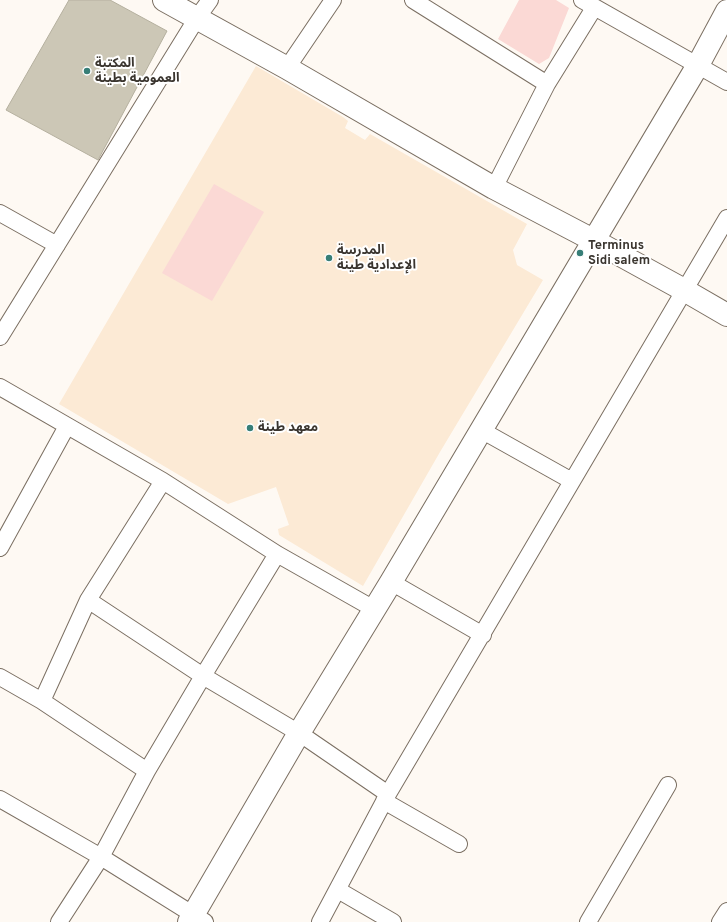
<!DOCTYPE html>
<meta charset="utf-8">
<style>
body{margin:0}
canvas{display:block;background:#fef9f3}
</style>
<canvas width="727" height="922"></canvas>
<script>
const context = document.querySelector('canvas').getContext('2d');
context.lineJoin = 'round';
function paint(path, color) { context.fillStyle = color; context.fill(path, 'evenodd'); }
const toPath = rows => new Path2D(rows.map(r => 'M' + r).join(''));
function trace(path, color, width, dash) { context.strokeStyle = color; context.lineWidth = width; context.lineCap = dash ? 'butt' : 'round'; context.setLineDash(dash || []); context.stroke(path); }
function write(font, color, halo, rows, align = 'center') {
  context.font = font + ' Overpass,"Noto Sans Arabic",sans-serif'; context.lineWidth = 4; context.setLineDash([]); context.textBaseline = 'middle'; context.strokeStyle = halo; context.fillStyle = color; for (const [text, x, y, turn = 0] of rows) {
    context.save(); context.translate(x, y); context.rotate((+turn || 0) * Math.PI / 180); context.textAlign = isNaN(turn) ? turn : align; if (halo) context.strokeText(text, 0, 0); context.fillText(text, 0, 0); context.restore();
  }
}
paint(toPath([
 [256,66,343,117,348,121,345,128,365,140,370,134,527,224,513,250,517,265,543,280,440,452,363,586,279,535,278,529,289,525,276,487,228,504,59,404]
]), '#fcead5');
paint(toPath([
 [519,0,556,0,569,8,549,58,539,64,498,39],
 [214,184,264,212,212,301,162,273]
]), '#fbd9d5');
const building = toPath([
 [69,0,110,0,167,31,98,160,6,110,69,0]
]);
paint(building, '#ccc7b6');
trace(building, '#b5b09f', 1);
const street = toPath([
 [413,0,547,84],
 [582,0,727,82],
 [287,68,333,0],
 [494,188,547,84,594,8],
 [0,213,57,245],
 [0,337,197,18,210,0],
 [0,387,163,481,277,554,374,609],
 [481,430,572,481],
 [0,548,67,426],
 [391,582,483,635],
 [88,600,203,676,299,733,388,794],
 [0,677,42,701,147,771],
 [42,701,88,600,163,481],
 [0,799,101,857,205,922],
 [384,801,459,844],
 [338,890,393,922],
 [59,922,101,857,147,771,203,676,277,554],
 [320,922,388,794,727,218],
 [588,922,668,785],
 [720,922,727,911]
]);
const secondary = toPath([
 [164,0,287,68,494,188,593,240,684,290,727,315],
 [189,922,299,733,391,582,698,65,727,11]
]);
trace(street, '#7b6f62', 18);
trace(secondary, '#7b6f62', 24);
trace(street, '#fff', 16);
trace(secondary, '#fff', 22);
for (const [x, y, r, color] of [
 [87,71,4,"#377e77"],
 [580,253,4,"#377e77"],
 [329,258,4,"#377e77"],
 [250,428,4,"#377e77"]
]) { const dot = new Path2D(); dot.arc(x, y, r, 0, 2 * Math.PI); context.fillStyle = color; context.fill(dot); trace(dot, '#fff', 1.5); }
write('bold 13px', '#3a352f', '#fff', [
 ["المكتبة",95,64],
 ["العمومية بطينة",95,79],
 ["Terminus",588,246],
 ["Sidi salem",588,261],
 ["المدرسة",337,251],
 ["الإعدادية طينة",337,266],
 ["معهد طينة",258,428]
], 'left');
</script>
